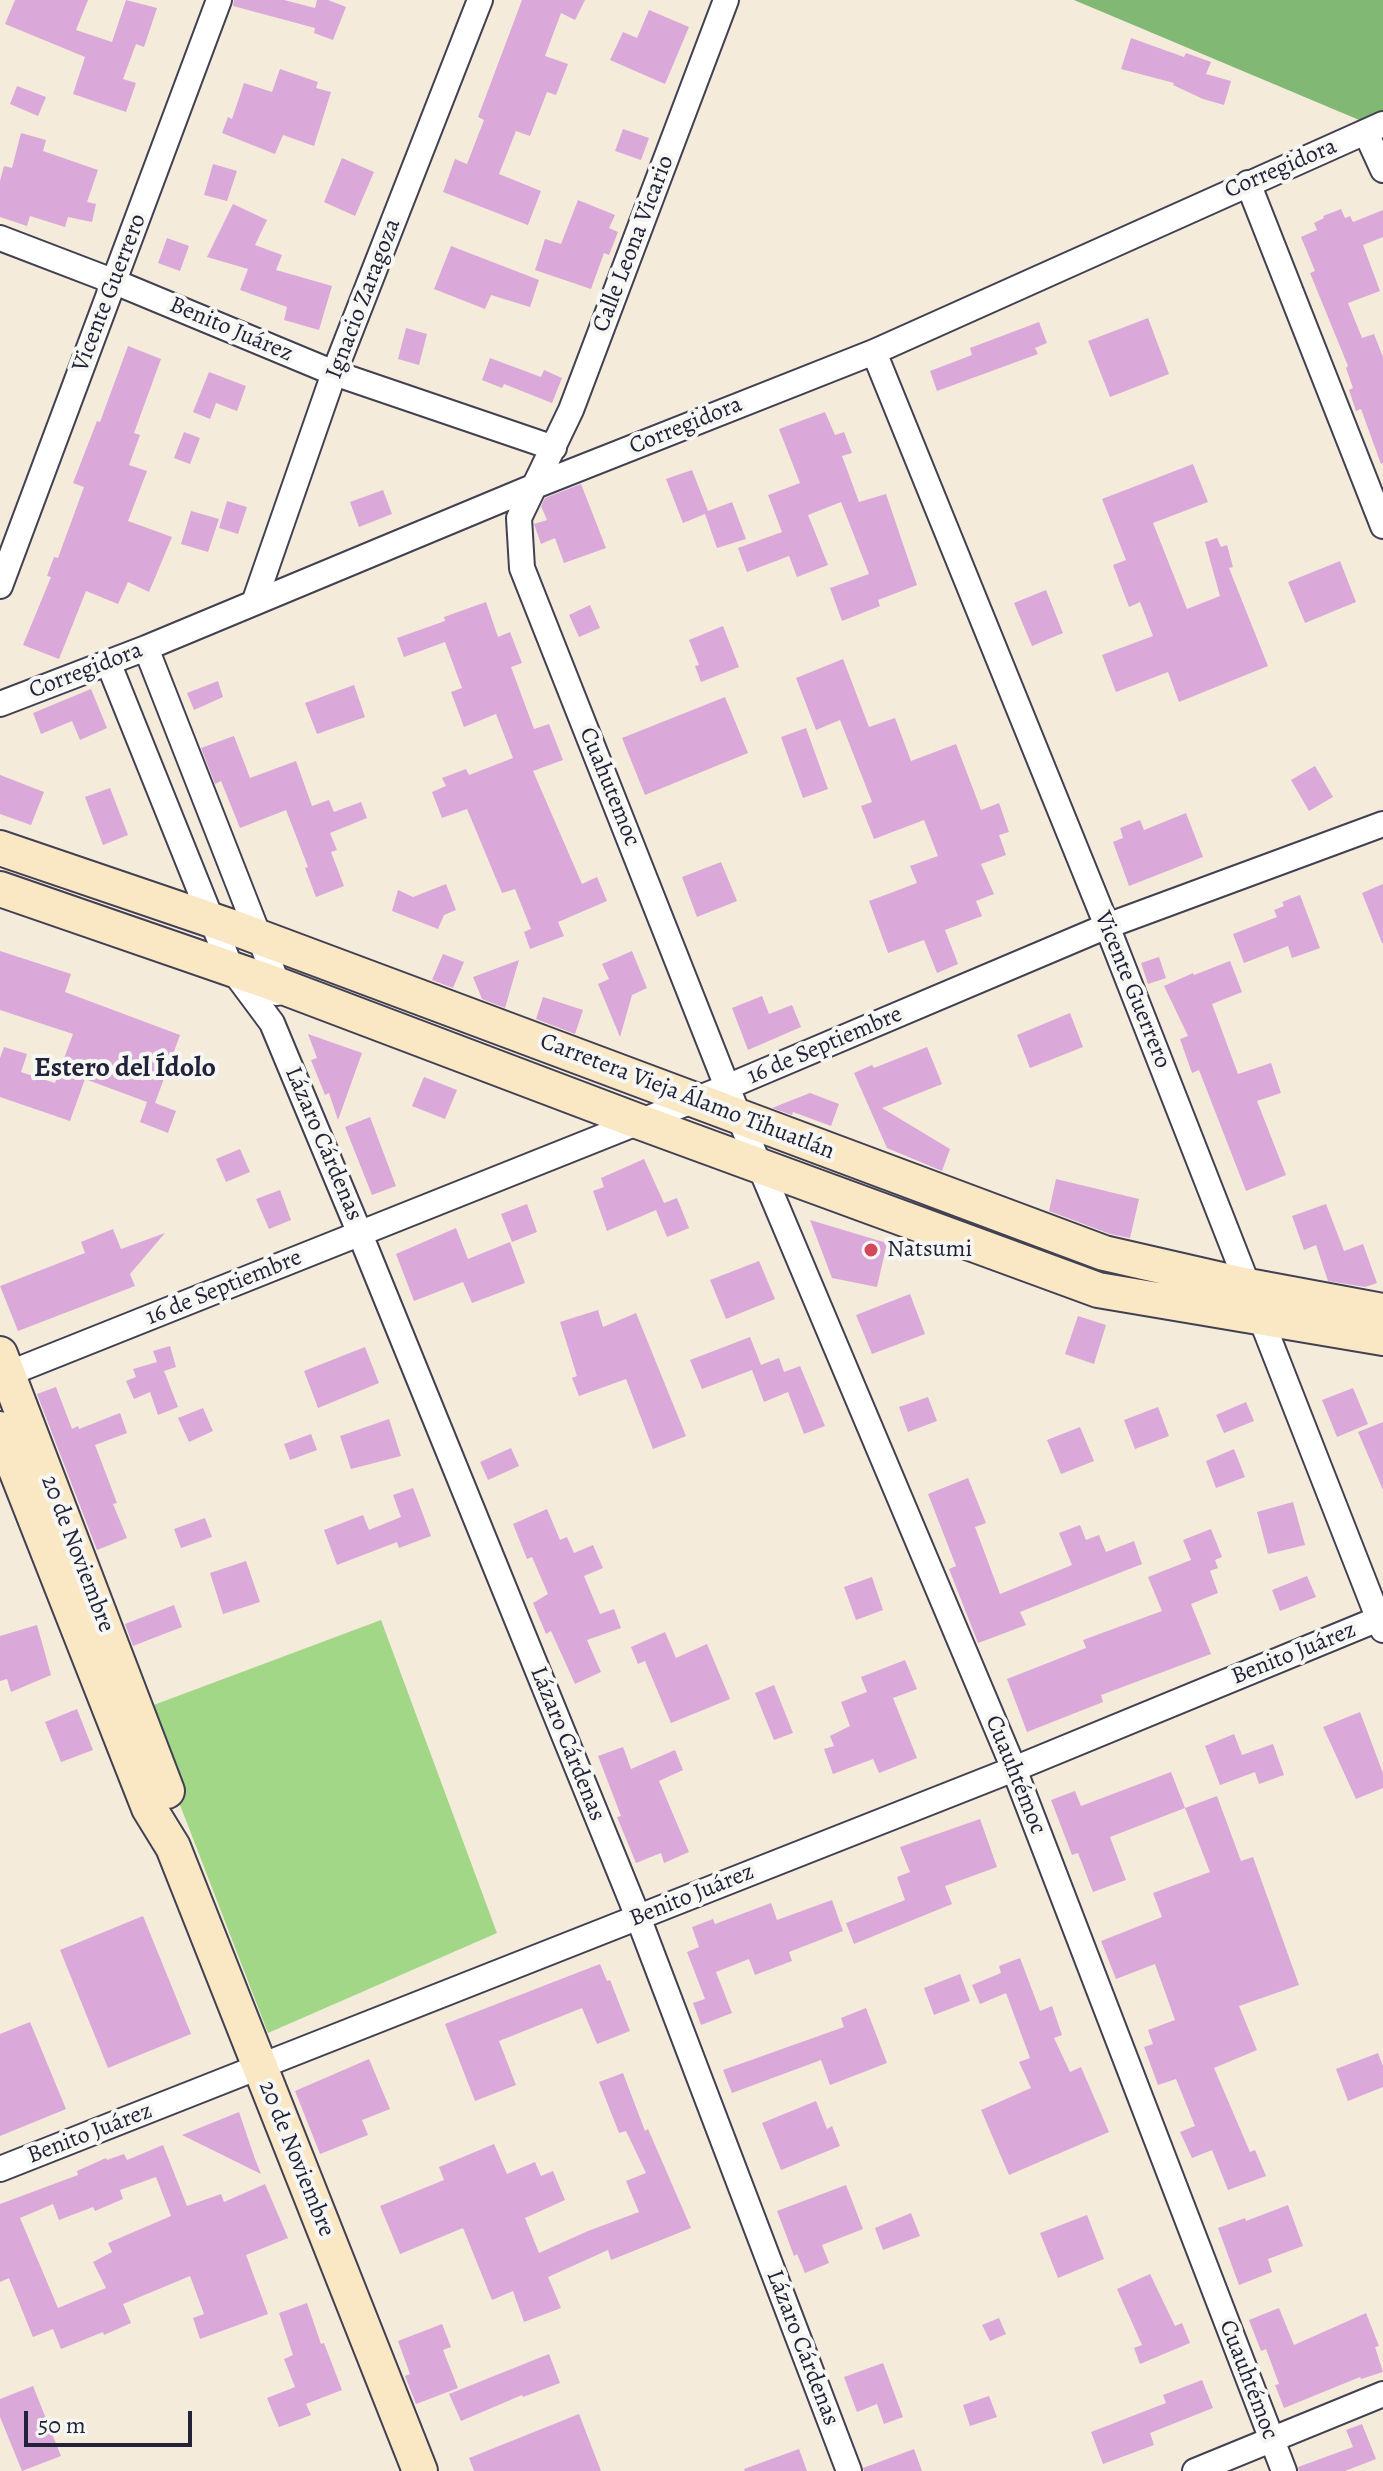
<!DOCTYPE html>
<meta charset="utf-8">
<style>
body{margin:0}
#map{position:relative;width:1383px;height:2471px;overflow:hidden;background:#f4ebdb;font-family:Alegreya,serif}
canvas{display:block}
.scale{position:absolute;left:24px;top:2411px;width:168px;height:36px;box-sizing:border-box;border:4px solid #22223b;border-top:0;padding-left:10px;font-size:24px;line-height:28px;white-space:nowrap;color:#22223b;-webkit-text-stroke:6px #f6f6f2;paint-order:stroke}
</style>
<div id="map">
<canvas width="1383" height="2471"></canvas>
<div class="scale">50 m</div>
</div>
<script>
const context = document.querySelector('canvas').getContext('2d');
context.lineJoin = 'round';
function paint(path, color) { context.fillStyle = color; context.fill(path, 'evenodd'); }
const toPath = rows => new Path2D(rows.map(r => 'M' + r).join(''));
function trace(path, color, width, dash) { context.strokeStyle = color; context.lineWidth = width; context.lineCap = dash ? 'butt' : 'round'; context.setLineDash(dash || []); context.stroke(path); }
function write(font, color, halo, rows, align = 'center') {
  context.font = font + ' Alegreya,serif'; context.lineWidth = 8; context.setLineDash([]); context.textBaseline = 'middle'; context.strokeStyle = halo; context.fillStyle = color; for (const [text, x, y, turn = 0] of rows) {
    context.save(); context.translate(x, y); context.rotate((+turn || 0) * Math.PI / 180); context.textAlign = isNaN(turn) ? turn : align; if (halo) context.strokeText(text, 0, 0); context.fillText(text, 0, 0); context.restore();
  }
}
paint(toPath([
 [381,1620,497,1933,268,2033,143,1709]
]), '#a2d788');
paint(toPath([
 [1074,0,1383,0,1383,130]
]), '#81b874');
paint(toPath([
 [15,0,88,0,76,30,112,42,126,0,157,8,144,47,136,44,123,79,136,83,126,112,73,94,85,57,5,24],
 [234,0,284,0,315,8,317,0,328,0,346,7,333,40,314,33,315,28,233,6],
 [522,0,585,0,575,20,561,13,545,56,568,64,556,95,547,92,530,136,516,131,499,174,541,191,528,225,443,192,455,159,467,164,484,120,478,117],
 [649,10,689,27,665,84,610,60,623,32,637,38],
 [1131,38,1184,57,1186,53,1211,62,1206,74,1231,81,1224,105,1203,99,1173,85,1174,83,1121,69],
 [280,69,318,82,316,88,331,92,314,146,283,135,275,154,222,133,228,117,232,119,244,83,272,92],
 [17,86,46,97,38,116,10,104],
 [623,129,649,138,641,160,615,151],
 [21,133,46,140,43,151,98,170,87,202,96,204,92,222,68,217,65,227,30,216,27,226,0,217,0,181,4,166,12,168],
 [342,158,374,172,355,216,324,202],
 [213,164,237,171,227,201,204,195],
 [578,200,615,215,609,228,618,232,609,255,604,253,591,289,535,270,545,239,561,244],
 [233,204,267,220,255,245,282,255,276,270,332,286,319,330,284,320,287,307,240,290,248,269,207,257],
 [1341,209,1345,218,1350,216,1353,222,1383,210,1383,237,1363,245,1380,291,1348,303,1362,338,1374,334,1383,357,1383,463,1381,464,1361,409,1356,411,1349,390,1353,388,1346,368,1348,366,1310,273,1315,271,1301,237,1317,230,1314,223,1324,218,1323,216],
 [167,238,189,246,180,271,158,263],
 [451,246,539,280,530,307,491,295,485,309,434,289],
 [1148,318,1169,374,1110,397,1088,341],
 [1039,322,1047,343,1035,348,1038,354,937,391,930,371,972,355,970,348],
 [406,328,427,334,419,365,398,359],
 [128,346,161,359,134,433,140,435,129,465,147,471,128,521,172,537,149,592,128,582,118,604,86,591,59,659,23,645,51,577,47,576,54,557,58,558,84,487,73,483,97,421,100,422],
 [490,358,541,377,544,370,562,378,552,403,504,384,502,388,482,380],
 [209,372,246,386,237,411,216,403,210,419,193,412],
 [825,412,835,435,844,432,852,453,842,456,859,502,886,494,917,585,878,600,880,606,842,621,830,588,869,574,841,502,808,515,828,565,797,577,789,556,747,572,738,548,782,532,768,495,800,483,779,429],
 [184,432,200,438,190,464,174,458],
 [1193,464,1208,502,1153,523,1187,609,1220,596,1205,542,1217,538,1221,547,1227,545,1233,567,1229,568,1268,666,1179,702,1168,672,1116,692,1102,655,1153,636,1140,602,1129,607,1113,565,1126,560,1102,499],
 [692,470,708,511,732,502,746,539,717,548,705,514,683,523,666,479],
 [581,484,606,548,564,563,555,538,541,544,534,524,547,520,541,506,545,498],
 [383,490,392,514,359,527,350,502],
 [227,501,247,507,238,534,219,528],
 [191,511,219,519,208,552,181,544],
 [1340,561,1356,602,1305,623,1288,582],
 [1046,590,1063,633,1032,646,1014,603],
 [486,602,498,637,510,632,522,663,511,667,534,729,549,724,563,760,533,771,582,884,597,877,607,901,558,922,564,936,530,949,524,932,531,929,515,889,502,893,467,809,442,818,432,792,446,786,442,778,466,769,469,775,513,758,496,714,464,727,451,692,462,688,445,642,404,657,397,638,445,621,444,617],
 [590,605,600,628,579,637,569,615],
 [723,626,739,667,701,682,695,666,699,665,689,640],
 [843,659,869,727,895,718,911,761,956,744,981,810,999,803,1009,832,999,835,1006,855,981,864,994,894,976,901,982,916,945,930,958,964,937,973,924,940,888,953,869,901,917,883,910,866,938,856,924,820,874,839,861,806,872,802,840,720,816,730,796,678],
 [218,681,223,697,194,710,187,693],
 [354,685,365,717,317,734,305,703],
 [91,689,107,728,80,740,72,721,41,734,33,713],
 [725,697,748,753,645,795,622,738],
 [806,728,828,789,803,798,781,737],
 [234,736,250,778,296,761,312,806,329,800,334,812,361,802,367,818,330,833,337,850,331,852,344,886,316,897,305,868,308,867,286,810,240,828,221,781,215,784,201,748],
 [1315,766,1333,797,1309,811,1291,780],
 [0,775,44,792,31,825,0,814],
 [110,788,128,835,103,845,85,797],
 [1186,813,1203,857,1129,886,1113,842,1123,838,1120,828,1140,820,1144,830],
 [721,862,737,901,697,917,682,877],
 [446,884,456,910,444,915,438,929,392,911,398,890,413,897],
 [1383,884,1383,943,1382,943,1362,893],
 [1300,895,1320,948,1292,958,1288,946,1244,963,1233,934,1277,917,1274,910,1284,906,1282,902],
 [0,951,71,974,65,992,180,1035,155,1103,176,1111,168,1133,140,1122,147,1102,85,1079,70,1121,0,1097,0,1058,4,1047,27,1054,21,1072,55,1083,73,1034,0,1010],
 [632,951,647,988,632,995,620,1037,598,984,609,979,602,964],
 [443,954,464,962,453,988,432,980],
 [1159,957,1166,978,1148,984,1141,963],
 [519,960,505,1008,482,999,473,977],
 [1230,961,1242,992,1212,1004,1238,1074,1271,1063,1281,1093,1257,1101,1286,1175,1246,1191,1199,1070,1192,1073,1180,1039,1188,1036,1164,986,1193,973,1194,975],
 [762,996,769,1014,792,1005,801,1027,748,1050,732,1008],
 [543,997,583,1010,575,1034,536,1019],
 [1070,1013,1083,1047,1030,1068,1017,1035],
 [308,1034,362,1053,338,1120,329,1093,325,1095,311,1060,317,1058],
 [927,1047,942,1084,882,1108,950,1149,942,1171,887,1148,854,1073,872,1065,874,1068],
 [424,1077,457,1090,445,1119,412,1106],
 [810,1093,839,1104,831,1126,793,1112,792,1115,772,1108],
 [370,1117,396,1186,372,1195,345,1127],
 [240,1149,250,1172,226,1182,216,1159],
 [644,1159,664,1203,677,1198,689,1228,667,1237,656,1210,607,1231,593,1191,604,1187,601,1178],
 [1056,1179,1139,1199,1130,1238,1110,1234,1049,1211],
 [280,1190,291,1220,269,1229,256,1199],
 [527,1204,537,1232,512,1242,501,1214],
 [1326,1204,1344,1251,1363,1244,1377,1283,1365,1287,1328,1281,1316,1245,1304,1250,1292,1216],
 [810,1220,887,1243,877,1287,832,1278],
 [456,1228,468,1259,510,1242,525,1283,472,1303,463,1282,414,1301,396,1254],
 [113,1229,121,1249,165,1233,130,1274,135,1286,18,1331,0,1286,85,1253,81,1242],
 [759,1261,775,1299,726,1319,710,1280],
 [910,1294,925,1334,872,1354,856,1315],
 [598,1310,603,1327,636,1313,686,1436,653,1449,626,1379,579,1396,572,1378,577,1376,560,1322],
 [1078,1316,1106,1325,1094,1364,1065,1354],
 [750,1337,761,1365,779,1358,784,1372,800,1366,825,1426,804,1434,788,1392,764,1402,752,1370,702,1389,690,1360],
 [170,1346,176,1367,164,1371,178,1407,158,1415,150,1392,134,1399,126,1381,136,1377,133,1369,157,1362,153,1351],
 [365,1347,379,1383,318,1408,304,1371],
 [56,1387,72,1429,78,1426,79,1429,120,1413,127,1433,95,1445,117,1503,113,1504,127,1538,97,1550,37,1394],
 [1353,1388,1368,1424,1337,1437,1322,1400],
 [928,1397,937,1421,908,1432,899,1407],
 [1246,1402,1254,1421,1224,1433,1216,1415],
 [1158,1407,1169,1436,1135,1449,1124,1420],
 [203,1408,213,1431,189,1442,178,1418],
 [389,1419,401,1456,351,1469,340,1436],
 [1383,1422,1383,1490,1358,1432],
 [1080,1427,1094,1461,1061,1474,1047,1440],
 [311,1434,317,1450,290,1460,284,1444],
 [511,1448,519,1466,488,1480,480,1462],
 [1234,1449,1245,1477,1216,1488,1206,1461],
 [968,1478,986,1523,975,1527,1000,1594,1072,1565,1059,1533,1080,1525,1086,1540,1099,1535,1106,1552,1134,1541,1142,1564,1020,1612,1026,1625,978,1643,949,1569,956,1566,928,1494],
 [413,1488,431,1536,399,1548,397,1542,337,1565,324,1530,363,1515,369,1530,401,1517,393,1495],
 [1293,1502,1305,1545,1268,1554,1257,1512],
 [547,1509,560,1540,567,1537,574,1553,593,1545,603,1568,584,1576,600,1614,614,1609,621,1628,587,1640,601,1672,575,1684,551,1631,546,1634,533,1603,548,1594,532,1557,527,1559,513,1524],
 [205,1518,212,1537,181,1548,174,1529],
 [1211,1529,1222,1557,1215,1560,1218,1568,1210,1571,1218,1593,1191,1604,1211,1654,1101,1695,1103,1702,1027,1732,1007,1679,1086,1648,1083,1640,1162,1611,1148,1577,1191,1560,1183,1540],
 [246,1561,260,1602,223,1614,210,1573],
 [1307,1576,1316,1597,1280,1611,1272,1590],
 [872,1577,883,1610,856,1620,844,1587],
 [174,1605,182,1627,133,1646,125,1624],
 [37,1625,51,1675,11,1692,7,1679,0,1681,0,1636],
 [665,1632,676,1658,707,1644,730,1699,671,1723,645,1661,638,1664,631,1647],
 [905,1660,917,1689,893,1698,917,1758,879,1773,873,1759,833,1774,824,1749,834,1746,830,1736,850,1726,841,1702,867,1692,861,1677],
 [774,1685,793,1733,774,1740,755,1693],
 [77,1709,93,1750,61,1762,45,1722],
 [1360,1712,1383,1773,1383,1788,1356,1799,1323,1727],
 [1234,1734,1242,1755,1273,1744,1284,1775,1259,1784,1255,1772,1220,1785,1205,1746],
 [623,1747,631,1769,675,1750,683,1770,659,1781,689,1852,664,1863,661,1853,636,1863,617,1817,621,1816,598,1756],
 [1171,1772,1185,1808,1110,1837,1126,1880,1093,1892,1078,1853,1072,1855,1051,1800,1075,1791,1081,1806],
 [1217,1796,1241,1861,1253,1857,1299,1985,1239,2006,1257,2050,1214,2068,1250,2152,1255,2150,1266,2176,1228,2190,1212,2150,1192,2158,1180,2132,1195,2126,1176,2079,1158,2085,1144,2047,1153,2044,1148,2030,1175,2020,1155,1964,1116,1979,1101,1941,1162,1917,1153,1893,1210,1872,1185,1808],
 [980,1819,997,1867,945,1886,952,1904,854,1944,846,1923,905,1900,897,1877,910,1872,900,1847],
 [832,1900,843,1931,789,1952,792,1961,755,1975,749,1959,716,1972,732,2013,701,2025,693,2003,705,1999,687,1952,699,1947,692,1927,713,1919,715,1924,771,1903,777,1920],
 [143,1916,191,2034,108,2068,60,1950],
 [1020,1958,1040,2011,1052,2006,1062,2035,1054,2038,1070,2072,1081,2067,1109,2132,1009,2175,981,2110,1031,2088,1019,2062,1030,2058,1006,1993,980,2004,972,1985,1001,1973,999,1966],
 [600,1964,607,1981,610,1980,630,2031,597,2044,582,2008,499,2041,516,2085,475,2101,445,2024],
 [960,1974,970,2001,934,2015,924,1988],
 [866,2008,887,2063,830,2085,821,2060,732,2093,723,2070,844,2027,841,2018],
 [30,2022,66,2109,0,2136,0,2034],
 [1378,2053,1383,2066,1383,2087,1348,2101,1336,2069],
 [369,2059,390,2109,362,2120,368,2135,320,2154,295,2091],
 [623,2073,645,2131,648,2129,691,2228,611,2260,608,2250,548,2277,561,2308,524,2322,513,2291,492,2300,463,2228,400,2254,380,2206,444,2180,439,2167,494,2144,507,2174,535,2162,541,2176,553,2171,565,2200,525,2218,539,2253,588,2231,639,2212,626,2181,646,2173,626,2131,619,2133,599,2082],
 [816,2101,827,2129,832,2126,840,2146,781,2170,762,2123],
 [239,2112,255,2159,261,2174,182,2135],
 [163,2145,187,2206,221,2194,224,2202,265,2184,288,2238,246,2255,268,2314,200,2339,193,2318,204,2314,190,2276,123,2304,131,2323,104,2335,103,2332,61,2349,53,2329,33,2337,9,2278,0,2282,0,2204,78,2175,77,2171,106,2158,107,2160,124,2154,127,2160],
 [156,2177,171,2216,108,2243,112,2252,93,2262,106,2288,58,2308,20,2218,53,2204,59,2220,93,2207,95,2211,123,2199,120,2190],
 [846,2185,863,2229,822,2245,829,2263,805,2273,797,2254,794,2256,777,2211],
 [1288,2205,1303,2246,1268,2259,1272,2272,1239,2285,1218,2228,1245,2218,1246,2221],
 [911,2213,920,2236,883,2250,875,2228],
 [1087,2215,1104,2259,1058,2278,1040,2233],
 [1150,2274,1175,2326,1182,2323,1190,2343,1140,2364,1134,2348,1142,2345,1117,2289],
 [307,2303,321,2344,324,2343,342,2390,306,2404,311,2415,279,2427,267,2398,295,2387,284,2359,293,2355,279,2313],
 [1279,2308,1294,2345,1366,2313,1379,2346,1375,2347,1383,2372,1361,2379,1360,2377,1284,2408,1275,2385,1279,2384,1266,2349,1261,2351,1249,2320],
 [999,2318,1006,2334,990,2341,982,2325],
 [442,2324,451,2347,443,2350,458,2388,416,2404,405,2376,410,2374,398,2341],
 [549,2354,560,2383,523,2397,522,2395,461,2421,449,2394],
 [883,2363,903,2417,884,2424,877,2404,857,2412,844,2377],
 [1202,2380,1213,2408,1150,2433,1154,2445,1103,2464,1091,2432,1166,2403,1163,2395],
 [33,2386,61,2456,22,2471,0,2417,0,2399],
 [989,2396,997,2417,970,2426,963,2405],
 [579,2414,601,2471,474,2471,469,2458],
 [1362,2424,1376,2459,1345,2471,1299,2471,1298,2467,1353,2447,1346,2430],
 [799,2449,807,2471,745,2471,744,2469],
 [914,2449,922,2471,864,2471,863,2468]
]), '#daa9da');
const minor = toPath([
 [726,0,571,410,519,518,522,568,739,1117,1014,1769,1284,2471],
 [1366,133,1383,170],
 [1248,183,1383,526],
 [0,238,115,282,334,373,554,448],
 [874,352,1107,926,1383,1630],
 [0,586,219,0],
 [255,600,334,373,480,0],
 [146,648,278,985,277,993],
 [108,662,231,968,272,1023,360,1234,638,1917,849,2471],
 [0,704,146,648,535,486,874,352,1383,124],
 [0,1377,727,1087,1107,926,1383,824],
 [0,2169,1014,1769,1383,1617],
 [1195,2471,1383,2394]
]);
const secondary = toPath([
 [0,848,232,927,1104,1253,1248,1286,1383,1311],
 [0,889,278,985,640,1122,1098,1290,1383,1338],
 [0,1354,167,1791],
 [0,1429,149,1808,173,1847,420,2471]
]);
trace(minor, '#424053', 28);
trace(secondary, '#424053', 38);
trace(minor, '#fff', 24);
trace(secondary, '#fae7c3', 34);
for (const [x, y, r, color] of [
 [871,1250,8,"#d1495b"]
]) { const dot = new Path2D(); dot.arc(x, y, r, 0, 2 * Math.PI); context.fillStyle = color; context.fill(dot); trace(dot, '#f6f6f2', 3); }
write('24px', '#22223b', '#f6f6f2', [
 ["Corregidora",1281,169,-23],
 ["Calle Leona Vicario",634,244,-69],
 ["Vicente Guerrero",110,293,-69],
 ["Ignacio Zaragoza",364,299,-69],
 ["Benito Juárez",231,330,23],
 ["Corregidora",686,426,-22],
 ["Corregidora",86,671,-21],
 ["Cuahutemoc",609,787,68],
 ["Vicente Guerrero",1132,990,68],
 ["16 de Septiembre",825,1046,-23],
 ["Carretera Vieja Álamo Tihuatlán",687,1097,21],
 ["Lázaro Cárdenas",323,1144,67],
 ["16 de Septiembre",224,1288,-22],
 ["20 de Noviembre",77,1554,69],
 ["Benito Juárez",1294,1654,-22],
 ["Lázaro Cárdenas",567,1744,68],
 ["Cuauhtémoc",1015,1775,68],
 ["Benito Juárez",692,1896,-22],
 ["Benito Juárez",90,2134,-21],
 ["20 de Noviembre",296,2159,68],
 ["Lázaro Cárdenas",802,2348,69],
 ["Cuauhtémoc",1248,2380,69]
]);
write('24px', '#22223b', '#f6f6f2', [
 ["Natsumi",887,1250]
], 'left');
write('bold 28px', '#22223b', '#f6f6f2', [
 ["Estero del Ídolo",125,1069]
]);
</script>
